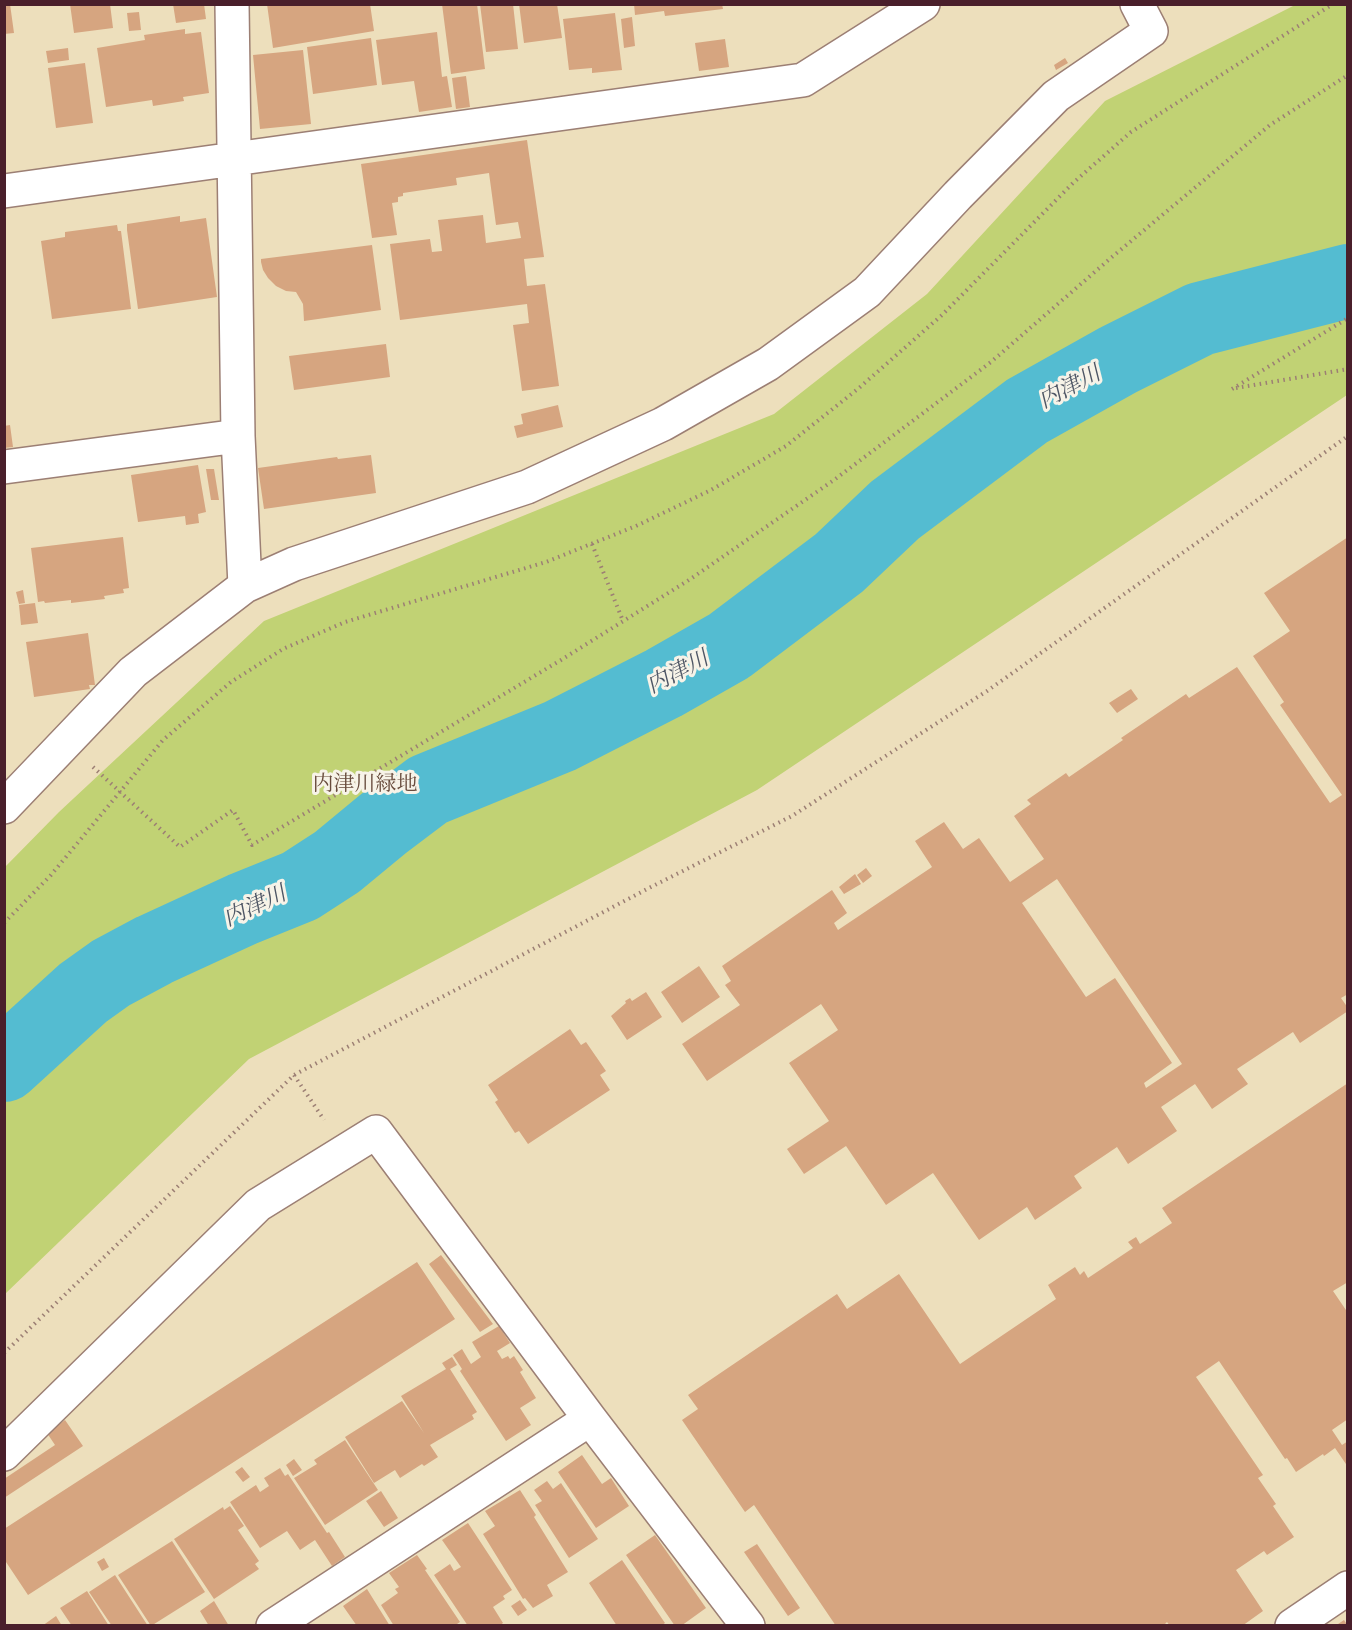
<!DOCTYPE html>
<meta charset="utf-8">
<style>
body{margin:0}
#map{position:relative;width:1352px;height:1630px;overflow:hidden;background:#eddfbc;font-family:"Old Standard TT",serif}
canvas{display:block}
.frame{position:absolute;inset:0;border:6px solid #4a1f2b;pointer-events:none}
</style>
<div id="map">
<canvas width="1352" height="1630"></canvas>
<div class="frame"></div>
</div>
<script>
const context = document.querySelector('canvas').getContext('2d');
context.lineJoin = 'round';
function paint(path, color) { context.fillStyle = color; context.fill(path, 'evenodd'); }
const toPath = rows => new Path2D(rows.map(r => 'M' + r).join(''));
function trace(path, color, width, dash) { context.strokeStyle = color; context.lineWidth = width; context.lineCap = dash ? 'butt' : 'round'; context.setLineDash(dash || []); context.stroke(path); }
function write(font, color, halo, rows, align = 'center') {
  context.font = font + ' "Old Standard TT","Noto Serif JP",serif'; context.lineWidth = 6; context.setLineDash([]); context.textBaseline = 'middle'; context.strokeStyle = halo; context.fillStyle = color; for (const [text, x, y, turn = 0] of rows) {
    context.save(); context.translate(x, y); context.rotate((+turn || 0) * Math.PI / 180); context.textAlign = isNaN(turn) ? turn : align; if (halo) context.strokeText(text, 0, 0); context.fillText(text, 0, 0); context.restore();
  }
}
paint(toPath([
 [1297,4,1347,5,1347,395,757,790,249,1059,5,1294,5,867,59,812,264,621,774,414,927,294,1105,101]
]), '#c1d274');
trace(toPath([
 [4,1065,83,993,111,973,154,950,243,909,300,886,337,862,383,824,428,790,560,736,664,683,729,646,839,563,895,510,1027,411,1118,360,1200,319,1348,281]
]), '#54bcd1', 74);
paint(toPath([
 [4,4,10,4,14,33,4,34],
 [70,4,110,4,113,28,74,33],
 [173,4,204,4,206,19,176,23],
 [267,4,370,4,374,31,273,48],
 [442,4,477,4,485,69,451,74],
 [480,4,513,4,518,49,486,52],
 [519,4,557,4,562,38,524,43],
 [634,4,722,4,723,9,665,16,664,11,635,15],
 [139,12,141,30,129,31,127,13],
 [615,13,622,70,592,73,592,68,569,70,563,19],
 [632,17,635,46,624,48,621,19],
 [185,29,185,34,201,32,209,93,183,97,184,101,153,106,152,100,106,107,97,48,145,40,144,35],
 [437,32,442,77,447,76,452,107,419,112,414,81,382,85,376,40],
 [371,38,377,85,313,94,307,47],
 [725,39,729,67,699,71,695,43],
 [68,48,69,60,48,63,46,51],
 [303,50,311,124,260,129,253,55],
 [1065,58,1068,63,1056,70,1054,65],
 [85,63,93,123,56,128,48,68],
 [466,76,470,107,456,109,452,78],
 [527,140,544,257,524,259,527,286,545,284,559,386,522,391,513,325,529,323,527,304,400,320,390,244,430,239,432,252,442,251,438,220,483,215,486,243,521,238,518,222,496,225,489,173,456,178,457,185,403,193,403,196,398,197,398,202,392,203,397,235,372,238,361,164],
 [180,216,180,222,206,218,217,297,138,309,127,230,127,224],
 [117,225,118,231,121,231,131,309,52,319,41,241,65,237,65,232],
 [372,245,381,310,304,321,303,304,296,292,286,291,276,286,268,278,263,270,261,262,261,259],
 [386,344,390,377,294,390,289,356],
 [558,405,563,427,517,438,514,426,523,424,521,414],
 [10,425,13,447,4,448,4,426],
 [371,455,376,493,264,509,258,468,337,457,338,459],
 [198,465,206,512,198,514,199,523,186,525,185,516,138,522,131,475],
 [206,469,214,469,219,500,211,500],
 [123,537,129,588,123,589,124,593,104,596,105,599,71,603,71,600,45,603,44,601,38,602,31,548],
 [1348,537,1348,994,1341,998,1348,1008,1348,1011,1300,1043,1293,1032,1237,1069,1248,1084,1212,1109,1195,1084,1161,1107,1177,1131,1128,1164,1117,1147,1074,1176,1082,1188,1035,1220,1027,1207,979,1240,933,1173,886,1205,846,1146,804,1174,787,1149,829,1121,789,1063,838,1030,821,1004,707,1081,682,1044,740,1005,725,985,731,981,722,966,832,890,847,913,834,923,838,930,932,867,915,841,944,822,963,849,979,838,1010,882,1044,859,1014,816,1031,804,1027,800,1066,773,1069,777,1123,740,1121,738,1186,694,1189,698,1237,667,1330,803,1342,795,1280,705,1284,702,1253,656,1290,631,1264,593],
 [1057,879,1182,1064,1146,1088,1144,1083,1172,1063,1115,978,1086,997,1022,903],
 [23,590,25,603,19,604,16,592],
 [35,603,38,623,21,625,19,605],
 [88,633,95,685,89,685,90,689,34,697,26,642],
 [1131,689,1138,699,1117,713,1109,703],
 [866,868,872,876,863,883,857,875],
 [855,874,861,884,844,894,839,887],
 [699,966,720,997,682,1023,661,992],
 [646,992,662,1017,627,1040,611,1016,626,1003,625,1001,630,998,632,1001],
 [570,1029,581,1045,586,1042,606,1071,600,1075,610,1090,528,1144,519,1131,515,1133,495,1102,498,1100,488,1085],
 [1348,1083,1348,1282,1333,1291,1348,1313,1348,1419,1332,1430,1342,1445,1348,1441,1348,1467,1335,1448,1324,1456,1323,1454,1296,1472,1287,1458,1285,1459,1219,1361,1196,1377,1263,1475,1258,1478,1276,1504,1273,1506,1294,1537,1267,1555,1264,1551,1236,1570,1263,1611,1242,1626,1170,1626,1167,1622,1163,1626,836,1626,754,1505,745,1512,682,1420,698,1409,688,1395,837,1294,847,1309,899,1274,960,1364,1056,1299,1048,1285,1075,1267,1080,1275,1084,1271,1088,1278,1133,1248,1128,1242,1136,1237,1140,1244,1172,1223,1162,1208],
 [441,1255,493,1324,480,1332,429,1264],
 [417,1262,455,1319,28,1595,4,1559,4,1529],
 [499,1326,510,1343,497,1351,502,1359,508,1356,510,1359,514,1356,523,1370,520,1372,536,1398,520,1408,531,1425,506,1441,460,1371,462,1369,453,1355,462,1349,471,1364,481,1357,472,1342],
 [452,1357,457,1365,450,1369,477,1412,472,1415,474,1419,430,1445,438,1457,424,1466,422,1464,400,1478,395,1470,374,1483,345,1437,402,1401,424,1433,401,1396,446,1369,442,1363],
 [65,1420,83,1446,4,1498,4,1479,55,1445,47,1433],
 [345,1440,378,1490,325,1525,294,1478,317,1464,314,1460],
 [582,1455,602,1484,611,1478,629,1506,596,1528,558,1472],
 [294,1459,302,1470,293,1476,286,1465],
 [242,1467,250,1477,243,1482,235,1472],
 [280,1468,285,1476,288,1474,327,1533,329,1532,345,1557,332,1566,315,1540,300,1550,287,1531,260,1548,230,1502,256,1485,260,1492,269,1486,264,1478],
 [547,1481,553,1489,561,1483,598,1539,569,1558,535,1505,542,1501,534,1490],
 [520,1490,536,1515,534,1517,568,1572,547,1585,553,1596,533,1608,525,1598,523,1599,483,1534,495,1526,485,1511],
 [381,1491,398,1518,384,1527,366,1501],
 [230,1506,244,1526,238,1530,259,1561,255,1564,259,1569,214,1599,174,1539,223,1507,224,1510],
 [468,1523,512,1590,503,1596,505,1599,493,1607,503,1623,499,1626,468,1626,434,1575,450,1564,454,1571,461,1567,442,1540],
 [655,1535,706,1608,681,1626,675,1626,626,1555],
 [172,1541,205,1592,151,1626,118,1575],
 [757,1544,800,1608,788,1616,744,1552],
 [417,1555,427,1569,425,1570,460,1622,454,1626,394,1626,381,1605,398,1593,395,1589,399,1587,389,1573],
 [104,1558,109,1567,102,1571,97,1562],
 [622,1560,665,1623,661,1626,617,1626,589,1583],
 [115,1575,148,1626,112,1626,89,1592],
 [367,1589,380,1610,390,1626,357,1626,343,1606],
 [87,1591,109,1626,72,1626,60,1608],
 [520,1600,527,1610,518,1616,511,1606],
 [214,1601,229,1626,209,1626,200,1611],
 [56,1616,62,1626,42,1626],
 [1344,1620,1348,1626,1335,1626]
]), '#d6a580');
const minor = toPath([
 [232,4,238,436,245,586],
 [4,191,803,80,923,4],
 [4,467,238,436],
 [4,807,133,672,245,586,294,564,527,487,663,424,768,364,867,292,958,195,1056,96,1151,31,1137,4],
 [4,1454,258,1205,376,1132,590,1419,748,1626],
 [273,1626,590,1419],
 [1292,1626,1348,1588]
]);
trace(minor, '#9c7f74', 36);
trace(toPath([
 [1236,388,1348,369],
 [1232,389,1348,318],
 [592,544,623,621],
 [93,767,180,847,233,810,252,845,561,660,689,580,834,480,991,362,1112,257,1270,125,1348,75],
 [4,923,51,875,163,740,231,682,283,649,345,622,546,562,636,526,711,490,786,446,859,388,942,315,1073,183,1131,132,1333,4],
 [294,1075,324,1120],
 [4,1353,294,1075,649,888,792,816,987,691,1348,436]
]), '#9c7f74', 4, [1.5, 4.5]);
trace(minor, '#fff', 33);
write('21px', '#684c3d', '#f7f3e8', [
 ["内津川緑地",365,784]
]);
write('italic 22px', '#4e5665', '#f7f3e8', [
 ["内津川",1070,388,-28],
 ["内津川",678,673,-28],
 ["内津川",255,907,-25]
]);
</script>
